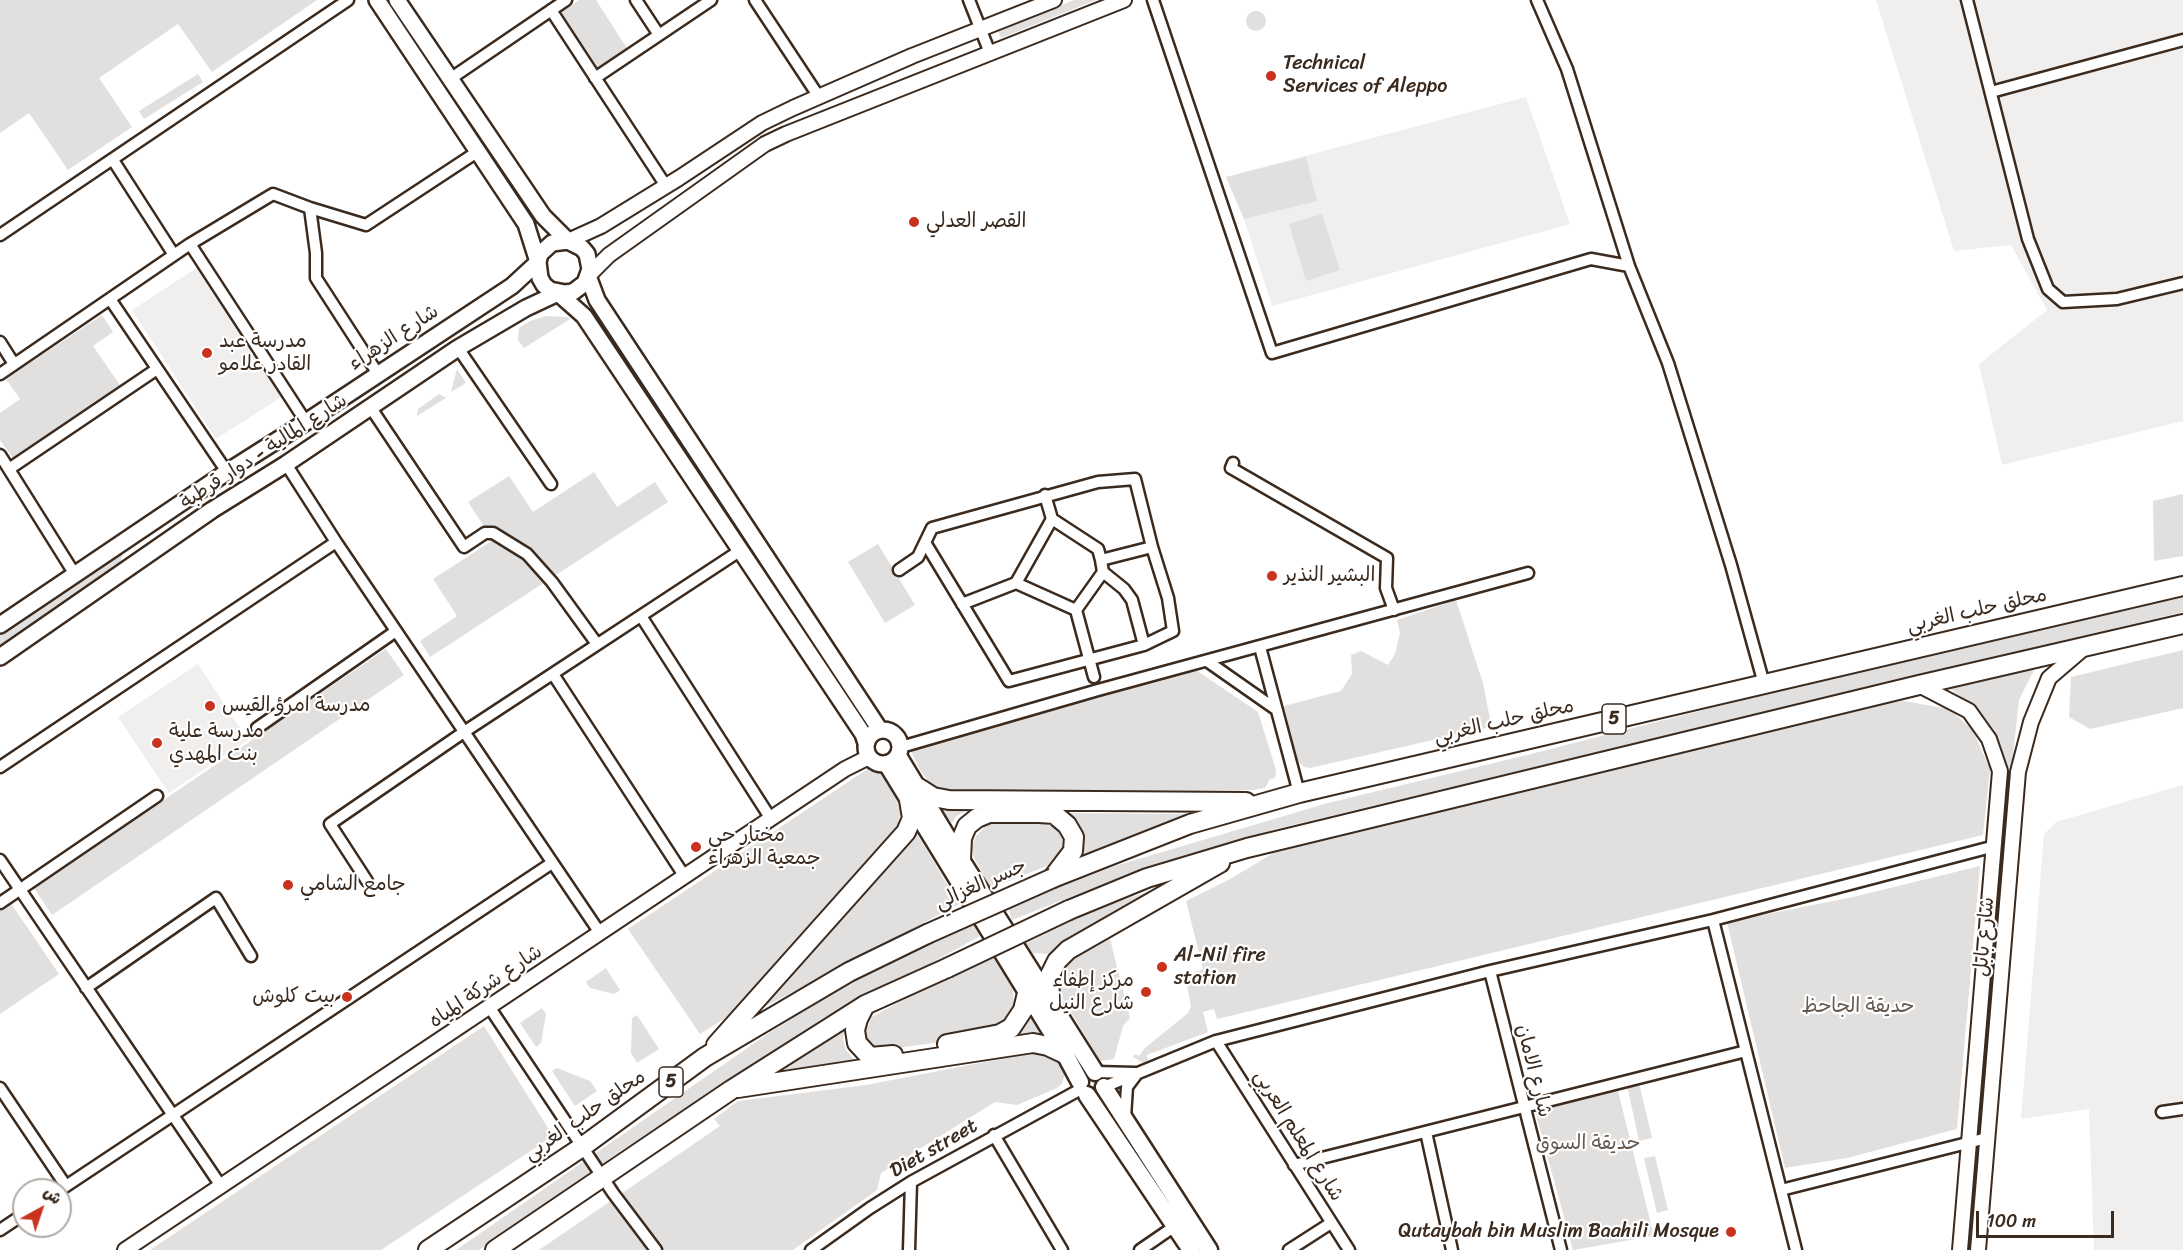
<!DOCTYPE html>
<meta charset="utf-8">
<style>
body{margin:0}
#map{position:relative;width:2183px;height:1250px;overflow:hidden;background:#fff;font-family:Sriracha,"Playpen Sans Arabic",sans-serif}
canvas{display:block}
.north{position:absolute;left:12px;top:1178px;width:60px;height:60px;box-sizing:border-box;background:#fff;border:2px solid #b1aaa5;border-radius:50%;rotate:40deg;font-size:16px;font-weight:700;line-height:24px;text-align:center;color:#3b2a1e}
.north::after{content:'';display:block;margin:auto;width:21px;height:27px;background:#c8321e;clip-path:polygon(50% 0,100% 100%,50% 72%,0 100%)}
.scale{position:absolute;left:1976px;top:1211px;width:138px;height:27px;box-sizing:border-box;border:3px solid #3b2a1e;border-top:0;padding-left:8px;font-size:18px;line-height:21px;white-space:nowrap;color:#3b2a1e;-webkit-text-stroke:4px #fff;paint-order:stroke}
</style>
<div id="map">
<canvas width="2183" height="1250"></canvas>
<div class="north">ش</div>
<div class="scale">100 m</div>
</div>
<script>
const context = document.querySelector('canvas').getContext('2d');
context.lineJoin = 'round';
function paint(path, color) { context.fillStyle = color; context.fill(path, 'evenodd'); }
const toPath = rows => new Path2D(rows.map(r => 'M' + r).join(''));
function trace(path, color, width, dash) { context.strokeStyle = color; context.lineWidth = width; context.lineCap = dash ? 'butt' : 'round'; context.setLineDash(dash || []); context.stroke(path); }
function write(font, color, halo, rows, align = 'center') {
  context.font = font + ' Sriracha,"Playpen Sans Arabic",sans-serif'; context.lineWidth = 4.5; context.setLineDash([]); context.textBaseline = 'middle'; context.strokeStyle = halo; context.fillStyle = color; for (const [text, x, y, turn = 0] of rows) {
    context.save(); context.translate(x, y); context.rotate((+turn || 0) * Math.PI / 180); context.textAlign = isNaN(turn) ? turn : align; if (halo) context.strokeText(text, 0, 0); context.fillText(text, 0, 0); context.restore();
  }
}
paint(toPath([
 [1876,0,2183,0,2183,421,2002,465,1979,364,2047,310,2011,245,1954,251],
 [1526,97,1570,224,1272,306,1244,219,1226,177],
 [198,267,283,396,216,439,132,310],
 [198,664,248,740,169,793,118,717],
 [2183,785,2183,1250,2094,1250,2089,1109,2021,1119,2044,834,2056,822]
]), '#f1efee');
paint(toPath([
 [0,0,317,0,212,72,178,24,99,78,132,127,68,170,29,113,0,133],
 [579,0,596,0,628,50,598,69,561,12],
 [1074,0,1096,0,1001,38,998,31],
 '1246 21a10 10 0 1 1 20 0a10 10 0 1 1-20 0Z',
 [198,74,203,82,144,119,139,111],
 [1306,157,1317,201,1244,219,1226,177],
 [1322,214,1340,270,1306,281,1289,224],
 [102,315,113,332,93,346,122,388,14,460,0,440,0,413,20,399,6,379],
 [546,316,568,317,570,319,524,348,518,340,519,328,530,321],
 [457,369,466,383,451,392],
 [439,394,446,398,417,416,418,409],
 [594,472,617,507,655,482,668,502,430,657,420,641,457,616,433,579,493,540,468,502,509,476,533,512],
 [2183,494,2183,556,2154,561,2153,501],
 [878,544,915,605,885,623,848,562],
 [116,555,123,555,120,562,0,646,0,636],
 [2183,596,2183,612,1276,829,1101,885,1012,920,1008,907,1115,866,1328,803,1527,755,1766,694],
 [1456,600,1483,683,1491,724,1490,727,1310,768,1304,767,1298,761,1284,706,1341,691,1352,674,1351,655,1361,651,1388,665,1395,654,1400,633,1397,620],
 [386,649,404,675,52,915,34,888],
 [2183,650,2183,708,2090,729,2069,717,2071,677],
 [1193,668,1258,712,1276,770,1275,778,1270,779,1265,788,1254,790,957,795,944,791,930,783,920,770,911,751],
 [2035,668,2019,700,2011,774,1995,731,1980,711,1948,687],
 [1904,701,1949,709,1972,729,1990,769,1983,835,1217,1019,1214,1009,1203,1012,1208,1032,1147,1055,1148,1061,1143,1063,1133,1057,1135,1054,1139,1056,1145,1048,1188,1013,1191,1006,1185,976,1203,969,1186,901,1230,879,1275,852,1837,710],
 [869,768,877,768,895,796,901,811,897,826,740,1003,727,1017,700,1034,628,929],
 [936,802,968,809,957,816,952,823],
 [1061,813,1202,814,1078,856],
 [1038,822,1054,827,1059,833,1063,841,1062,853,1057,862,991,888,974,858,972,846,976,836,989,823],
 [917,834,959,904,755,1012],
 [1980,866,1957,1129,1847,1158,1785,1168,1727,922,1853,897],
 [1193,876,1048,954,1032,953,1025,944,1094,910],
 [10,902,59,974,0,1014,0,908],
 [973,920,980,936,922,968,825,1017,616,1154,479,1250,456,1250,769,1033,857,979],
 [1110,939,1130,1018,1123,1026,1114,1059,1100,1061,1062,997,1057,985,1058,977,1068,962],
 [993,954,1013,990,1014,1008,999,1031,958,1040,880,1050,872,1047,865,1033,872,1017,939,980],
 [606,968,620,990,614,994,590,988,586,982],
 [542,1008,546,1014,541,1043,536,1047,520,1023],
 [1027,1009,1046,1040,1005,1041],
 [637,1015,659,1049,637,1063,631,1053,632,1018],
 [484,1026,553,1136,381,1250,150,1250],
 [845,1030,843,1038,846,1050,860,1067,768,1078],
 [1026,1054,1039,1054,1056,1061,1065,1073,1062,1084,1057,1088,1017,1105,995,1102,881,1173,877,1190,793,1250,539,1250,720,1126,714,1119,738,1101,866,1085],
 [557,1068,590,1081,597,1091,575,1106,552,1071],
 [1639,1083,1652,1138,1639,1141,1627,1085],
 [1618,1091,1654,1236,1573,1250,1535,1111],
 [1655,1156,1668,1210,1657,1213,1644,1158]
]), '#e2e0de');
const minor = toPath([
 [636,0,659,35],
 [755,0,819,97],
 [969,0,990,53],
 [1153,0,1272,353,1591,259,1629,266],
 [1537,0,1567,69,1629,266,1668,363,1731,565,1764,684],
 [1967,0,2028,239,2048,289,2063,302,2117,299,2183,283],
 [551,10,666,186],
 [595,78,711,0],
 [450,79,566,0],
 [1991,92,2183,40],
 [113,160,174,255],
 [310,208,316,253,316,278,378,374],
 [0,235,348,0],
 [190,244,306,422],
 [110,299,227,472],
 [0,342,14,364],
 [458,348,551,484],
 [0,374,190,244,273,194,310,208,366,225,477,152],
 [371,408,464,547,485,533,493,533,527,554,552,582,597,644],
 [0,455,74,573],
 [1233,463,1231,468,1387,558,1386,588,1394,610],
 [286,464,336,542,600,933],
 [9,469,157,369],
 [1045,495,1052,519],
 [1052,519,1098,549,1101,560,1103,572,1076,610,1016,583,1052,519],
 [1101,560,1152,547],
 [899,570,918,557,932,528,1098,482,1135,479,1152,547,1168,598,1173,631,1144,645,1009,681,926,544],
 [1103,572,1124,589,1132,600,1144,645],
 [962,604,1016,583],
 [1076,610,1094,677],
 [641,616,771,819],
 [1260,647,1299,793],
 [1207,661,1277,710],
 [553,674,685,877],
 [257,728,396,631],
 [901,747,1098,690,1528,573],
 [0,767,336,542],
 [0,860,221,1186],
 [367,881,330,824,464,732,741,550],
 [0,903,157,796],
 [1713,920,1796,1250],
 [1490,971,1561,1250],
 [86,988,216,898,251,956],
 [490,1008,613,1193,656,1250],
 [1216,1041,1349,1250],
 [1095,1072,1135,1073],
 [1104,1087,1216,1041,1490,971,1713,920,1995,846],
 [0,1088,66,1186],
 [2162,1112,2183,1109],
 [1125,1117,1127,1087,1136,1075],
 [1426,1132,1452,1250],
 [994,1135,1062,1250],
 [1294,1165,1746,1051],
 [60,1190,552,863],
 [1781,1190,1987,1138],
 [0,1230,24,1214],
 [811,1250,870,1208,911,1182,1081,1089],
 [909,1250,911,1182],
 [1140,1250,1175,1226],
 [1289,1250,1331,1223]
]);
const tertiary = toPath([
 [568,241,601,226,679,178,762,123,793,108,912,56,1054,0],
 [588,276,609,255,765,144,786,134,1124,0],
 [1919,685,1969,711,1989,739,2000,771,1960,1250],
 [125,1250,845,769,869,757],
 [1978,1250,2018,772,2031,722,2049,678,2084,648]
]);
const secondary = toPath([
 [397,0,543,216,568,241],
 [588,276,597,300,880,730],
 [0,625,227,472,306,422,512,286,538,262,540,254,552,243,568,241,582,248,587,254,590,269,585,283,573,292,565,293,550,290,544,285,540,278,538,262,526,224,377,0],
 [0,657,212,510,286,464,458,348,526,308,558,293,584,316,863,734,866,743],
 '866 747a17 17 0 1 1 34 0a17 17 0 1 1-34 0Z'
]);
const primary = toPath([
 [898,756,961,860,1095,1072],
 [887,764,1065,1054,1080,1082],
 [1104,1087,1209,1250],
 [1087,1095,1191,1250]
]);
const trunk = toPath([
 [919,788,933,797,949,800,1246,802],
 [961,860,962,838,967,826,977,818,989,813,1039,813,1054,814,1067,825,1074,837,1073,851,1054,876],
 [1053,878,1190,824,1299,793,2183,586],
 [1069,910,1147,878,1247,848,1919,685,2183,624],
 [1050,997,1049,977,1057,961,1068,950,1220,863],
 [865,1005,858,1019,855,1030,857,1043,870,1057,893,1055],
 [947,1044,1000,1034,1011,1028,1023,1010,1027,993],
 [716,1045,906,832,912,818,909,800],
 [738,1088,1033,1043,1048,1046,1065,1054],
 [428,1250,582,1147,705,1057,849,972,927,934],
 [495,1250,731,1090,865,1005,947,968]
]);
trace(minor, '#3b2a1e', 15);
trace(tertiary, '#3b2a1e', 18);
trace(secondary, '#3b2a1e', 20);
trace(primary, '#3b2a1e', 21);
trace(trunk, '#3b2a1e', 22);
trace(minor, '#fff', 10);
trace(tertiary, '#fff', 14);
trace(secondary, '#fff', 15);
trace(primary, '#fff', 16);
trace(trunk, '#fff', 18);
const trunkBridge = toPath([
 [927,934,1053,878],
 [947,968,1069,910]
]);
trace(trunkBridge, '#3b2a1e', 22, []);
trace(trunkBridge, '#fff', 18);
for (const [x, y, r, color] of [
 [1271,76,6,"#c8321e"],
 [914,222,6,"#c8321e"],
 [207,353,6,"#c8321e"],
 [1272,576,6,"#c8321e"],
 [210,706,6,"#c8321e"],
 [157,743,6,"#c8321e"],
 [696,847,6,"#c8321e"],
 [288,885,6,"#c8321e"],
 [1162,967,6,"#c8321e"],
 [1146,992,6,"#c8321e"],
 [347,997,6,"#c8321e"],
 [1731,1232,6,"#c8321e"]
]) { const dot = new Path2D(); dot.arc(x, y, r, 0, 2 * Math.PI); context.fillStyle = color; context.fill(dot); trace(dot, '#fff', 2); }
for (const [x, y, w] of [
 [1614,719,24],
 [671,1082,24]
]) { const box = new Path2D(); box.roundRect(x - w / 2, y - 15, w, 30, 4.5); context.fillStyle = '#fff'; context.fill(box); trace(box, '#3b2a1e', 1.5); }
write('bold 18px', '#3b2a1e', null, [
 ["5",1614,719],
 ["5",671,1082]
]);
write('20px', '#3b2a1e', '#fff', [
 ["Technical",1283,64],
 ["Services of Aleppo",1283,87],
 ["القصر العدلي",926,222],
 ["مدرسة عبد",219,342],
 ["القادر علامو",219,365],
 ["البشير النذير",1284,576],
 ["مدرسة امرؤ القيس",222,706],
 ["مدرسة علية",169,732],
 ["بنت المهدي",169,755],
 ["مختار حي",708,836],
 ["جمعية الزهراء",708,859],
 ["جامع الشامي",300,885],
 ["Al-Nil fire",1174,956],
 ["station",1174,979],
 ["مركز إطفاء",1134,981,"right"],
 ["شارع النيل",1134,1004,"right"],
 ["بيت كلوش",335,997,"right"],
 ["Qutaybah bin Muslim Baahili Mosque",1719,1232,"right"]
], 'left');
write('20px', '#3b2a1e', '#fff', [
 ["شارع الزهراء",394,338,-33],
 ["شارع المالية - دوار قرطبة",264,452,-33],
 ["محلق حلب الغربي",1977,611,-13],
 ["محلق حلب الغربي",1504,722,-13],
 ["جسر الغزالي",981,885,-24],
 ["شارع بابل",1985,937,-85],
 ["شارع شركة المياه",486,987,-34],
 ["شارع الامان",1533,1071,76],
 ["محلق حلب الغربي",585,1116,-35],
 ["شارع المعلم العربي",1298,1136,58],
 ["Diet street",934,1149,-30]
]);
write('20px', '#65584e', '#fff', [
 ["حديقة الجاحظ",1858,1007],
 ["حديقة السوق",1588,1144]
]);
</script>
